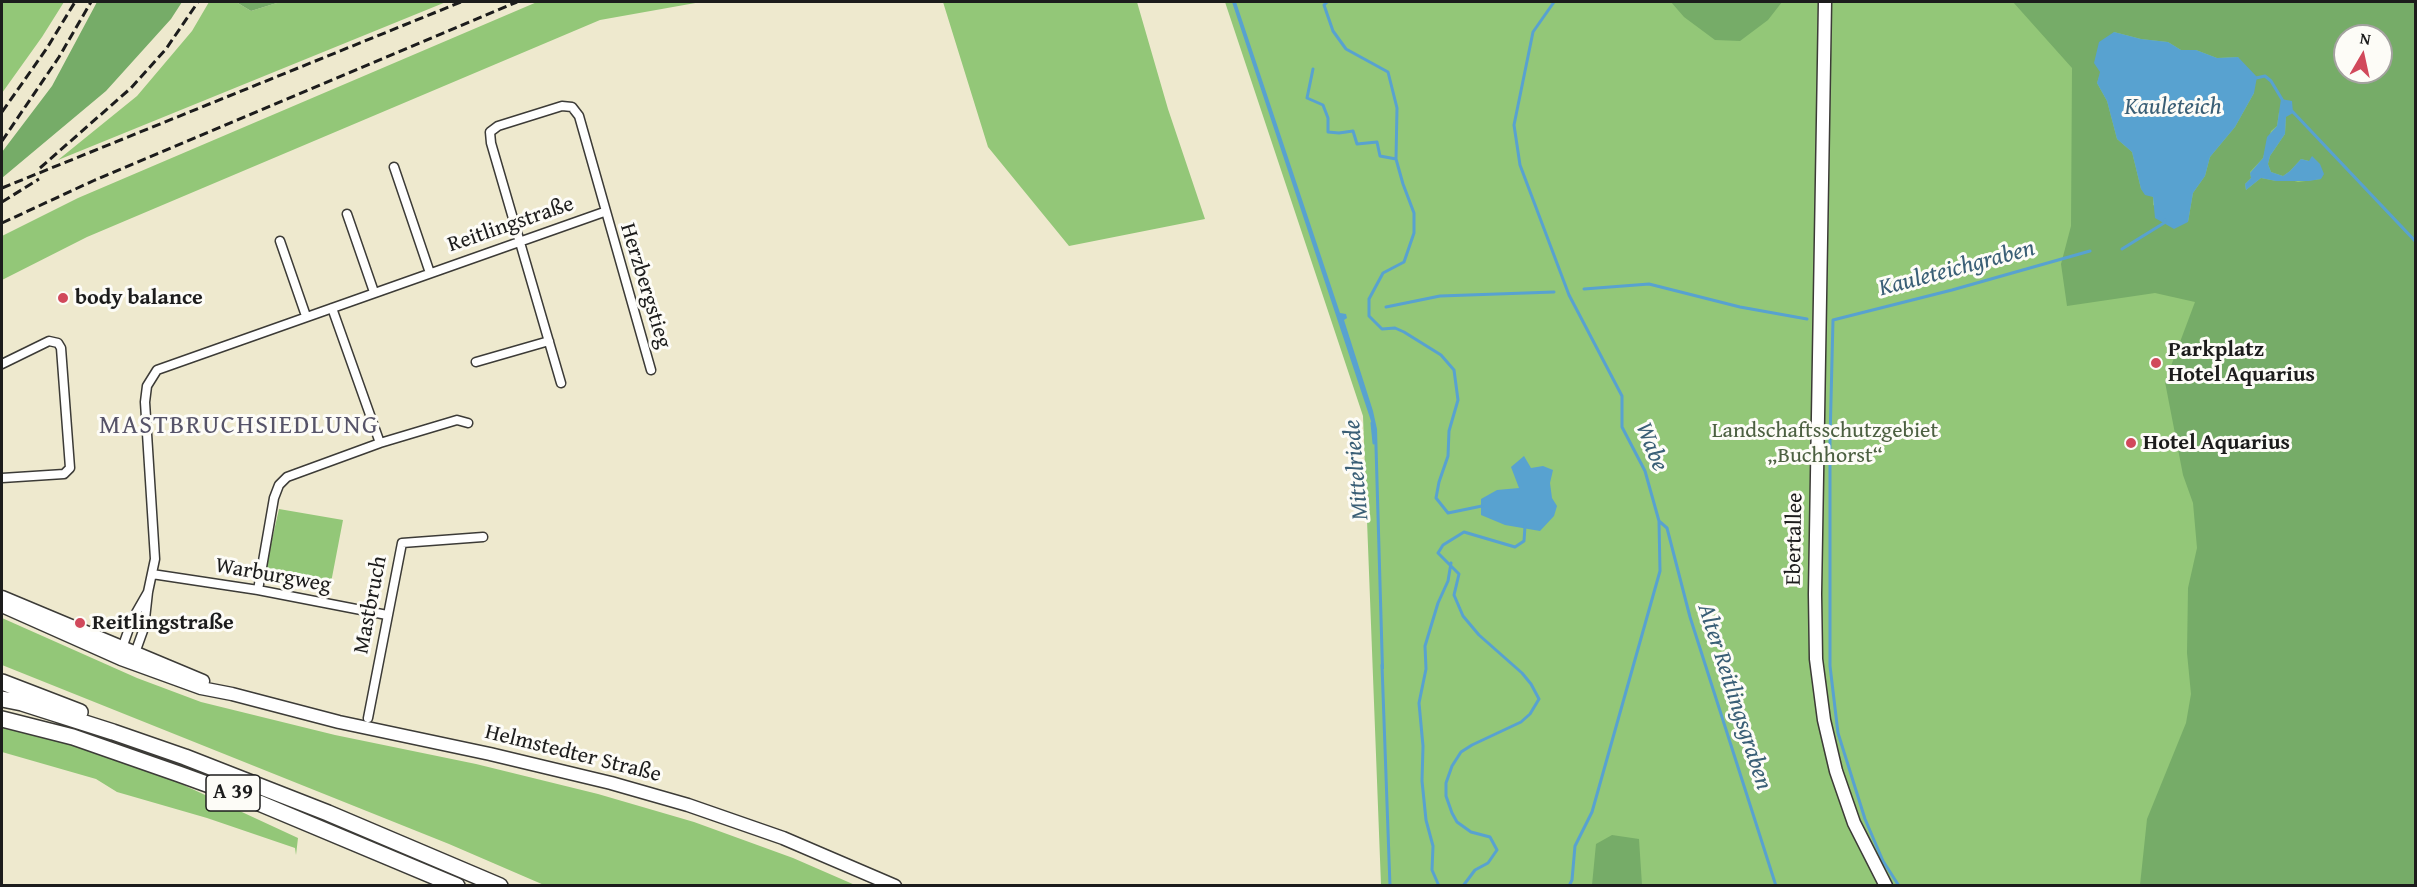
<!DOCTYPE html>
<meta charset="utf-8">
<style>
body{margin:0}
#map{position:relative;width:2417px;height:887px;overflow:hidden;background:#eee9ce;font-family:"Gentium Book Plus",serif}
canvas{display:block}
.frame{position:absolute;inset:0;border:3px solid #1c1c1c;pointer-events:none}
.north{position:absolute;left:2333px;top:24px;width:60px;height:60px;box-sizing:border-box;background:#fdfcf7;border:2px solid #a3a29f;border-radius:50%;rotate:9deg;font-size:16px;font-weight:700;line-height:24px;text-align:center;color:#1c1c1c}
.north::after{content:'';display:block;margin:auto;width:21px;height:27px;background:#d1495b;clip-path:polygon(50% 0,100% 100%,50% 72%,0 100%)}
</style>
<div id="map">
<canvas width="2417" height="887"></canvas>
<div class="frame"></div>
<div class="north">N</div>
</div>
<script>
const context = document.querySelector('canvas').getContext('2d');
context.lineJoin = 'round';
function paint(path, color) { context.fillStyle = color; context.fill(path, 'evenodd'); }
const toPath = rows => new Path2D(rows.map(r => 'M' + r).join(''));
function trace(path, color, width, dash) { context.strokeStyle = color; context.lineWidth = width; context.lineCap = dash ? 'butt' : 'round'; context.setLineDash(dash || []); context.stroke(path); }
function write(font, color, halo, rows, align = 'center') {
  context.font = font + ' "Gentium Book Plus",serif'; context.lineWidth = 6; context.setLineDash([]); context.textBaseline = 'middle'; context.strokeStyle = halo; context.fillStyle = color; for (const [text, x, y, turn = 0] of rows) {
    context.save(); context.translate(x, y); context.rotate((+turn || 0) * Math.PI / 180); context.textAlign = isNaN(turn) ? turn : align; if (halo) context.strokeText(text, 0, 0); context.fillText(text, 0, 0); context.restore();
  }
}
paint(toPath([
 [2,2,64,2,42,37,2,93],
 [209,2,236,2,251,11,280,2,446,2,58,160,137,96,192,31],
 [537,2,701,2,600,20,87,237,2,280,2,236,78,198],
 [943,2,1137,2,1168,109,1205,219,1069,246,988,147],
 [1225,2,2415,2,2415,885,1381,885,1363,416],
 [2345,36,2381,36,2381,72,2345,72],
 [279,509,343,520,329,593,269,581,265,574,266,566],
 [2,618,137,678,201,702,335,735,476,764,598,794,694,822,793,858,855,885,544,885,449,844,2,665],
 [2,726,70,743,149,769,298,838,296,855,295,848,207,818,117,792,96,779,2,752]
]), '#93c778');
paint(toPath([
 [97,2,182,2,171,19,106,91,2,178,2,152,52,86],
 [236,2,280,2,251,11],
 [1671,2,1782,2,1768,20,1740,41,1715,40,1684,17],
 [2013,2,2415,2,2415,885,2140,885,2147,819,2186,723,2191,694,2187,653,2188,588,2197,548,2193,503,2183,475,2165,382,2195,302,2155,293,2067,306,2061,264,2071,226,2072,68],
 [2114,32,2141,39,2168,42,2181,50,2196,50,2217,58,2238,57,2254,93,2235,127,2210,157,2205,176,2193,193,2188,222,2153,205,2153,197,2141,189,2132,152,2117,139,2107,101,2097,83],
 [2345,36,2381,36,2381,72,2345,72],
 [2279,112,2286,117,2285,134,2270,156,2268,164,2271,172,2283,176,2290,171,2301,159,2309,161,2321,179,2298,182,2291,180,2276,181,2261,178,2246,190,2245,184,2251,178,2250,172,2263,158,2271,131,2277,126],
 [1612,835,1639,839,1642,885,1592,885,1596,844]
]), '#76ac68');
paint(toPath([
 [1232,2,1236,2,1340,313,1346,314,1347,318,1344,320,1373,411,1377,429,1384,669,1381,669,1374,430],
 [2114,32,2141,39,2168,42,2181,50,2196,50,2217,58,2238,57,2257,77,2254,93,2235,127,2210,157,2205,176,2193,193,2188,222,2174,229,2155,218,2153,197,2145,195,2141,189,2132,152,2117,139,2107,101,2097,83,2100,72,2094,63,2099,42],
 [2281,99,2292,101,2293,113,2286,117,2285,134,2270,156,2268,164,2271,172,2283,176,2290,171,2301,159,2309,161,2312,156,2320,164,2324,174,2321,179,2309,181,2276,181,2261,178,2246,190,2245,184,2251,178,2250,173,2263,158,2267,137,2277,126],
 [1524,456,1531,468,1543,466,1553,470,1550,483,1552,498,1557,506,1554,516,1540,531,1505,525,1481,515,1481,499,1497,490,1519,488,1511,467]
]), '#58a2d0');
trace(toPath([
 [1327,2,1324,5,1333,31,1346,49,1388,72,1397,108,1396,159,1403,184,1414,213,1414,233,1404,262,1383,273,1369,299,1369,316,1382,329,1395,328,1404,332,1441,355,1454,370,1458,400,1449,431,1448,456,1439,482,1436,498,1448,513,1482,506],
 [1554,2,1533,32,1514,125,1520,165,1569,295,1622,396,1622,427,1645,471,1659,521,1660,571,1592,812,1575,846,1572,880,1569,886],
 [1313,69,1307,98,1323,105,1328,118,1328,132,1339,133,1353,131,1357,144,1377,142,1380,156,1396,159],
 [2256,78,2265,76,2271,81,2283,101],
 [2292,111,2416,242],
 [2122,249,2164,223,2165,220],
 [1584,289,1649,284,1740,307,1807,319],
 [1386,307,1440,296,1554,292],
 [1372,423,1374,443],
 [1659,521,1667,528,1690,617,1776,886],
 [1382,665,1390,886],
 [1439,886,1432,870,1433,846,1426,820,1422,781,1423,746,1419,703,1426,669,1425,646,1438,603,1448,581,1451,563],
 [1463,886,1475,870,1488,863,1497,850,1490,837,1471,832,1457,822,1452,813,1446,796,1446,783,1452,766,1461,752,1472,745,1521,722,1530,714,1539,699,1531,684,1522,673,1479,635,1463,616,1454,595,1459,574,1438,553,1443,545,1464,532,1515,547,1524,541,1525,526],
 [1899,886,1883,861,1865,819,1838,733,1830,666,1830,440,1833,320,1952,290,2090,251]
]), '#58a2d0', 3);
const street = toPath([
 [394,167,430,273],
 [347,214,374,292],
 [280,241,306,316],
 [332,308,380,443],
 [476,362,549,341],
 [2,364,49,341,58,343,61,348,70,468,64,474,2,478],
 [561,383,491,143,490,132,498,126,562,106,572,107,579,116,651,370],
 [152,574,258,590,387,615],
 [258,590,274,498,279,485,287,477,380,443,457,420,468,423],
 [121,651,132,620,148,592],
 [132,654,135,653,144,628,148,592,155,559,145,402,147,386,157,370,604,212],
 [368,718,402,543,483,537]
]);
const secondary = toPath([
 [1825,2,1815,594,1816,659,1824,720,1836,771,1854,823,1886,886],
 [2,597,203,681],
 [2,606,121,659,201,688,232,694,339,722,490,754,611,783,688,805,783,838,895,886]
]);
const highway = toPath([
 [2,682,80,712],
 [2,699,22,703,113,732,185,757,328,813,500,886],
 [2,719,73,737,179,774,259,803,457,886]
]);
trace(street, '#3c3b37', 11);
trace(secondary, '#3c3b37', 15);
trace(highway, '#3c3b37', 18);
trace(street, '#fff', 8);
trace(secondary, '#fff', 12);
trace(highway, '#fff', 15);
trace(toPath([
 [2,112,47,48,75,2],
 [2,141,59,57,91,2],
 [40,168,131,88,166,49,198,2],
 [2,188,461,2],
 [2,202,39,179],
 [2,223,95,180,517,2]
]), '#1c1c1c', 3, [9, 4.5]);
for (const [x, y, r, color] of [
 [63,298,6,"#d1495b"],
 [2156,363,6,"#d1495b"],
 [2131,443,6,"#d1495b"],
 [80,623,6,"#d1495b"]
]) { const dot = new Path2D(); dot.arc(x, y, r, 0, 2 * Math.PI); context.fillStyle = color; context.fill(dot); trace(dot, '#fdfcf7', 2); }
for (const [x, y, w] of [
 [233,793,54]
]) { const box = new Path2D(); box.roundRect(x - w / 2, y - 18, w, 36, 4.5); context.fillStyle = '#fdfcf7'; context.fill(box); trace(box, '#1c1c1c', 1.5); }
write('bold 21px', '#1c1c1c', null, [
 ["A 39",233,793]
]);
write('22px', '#1c1c1c', '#fdfcf7', [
 ["Reitlingstraße",511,225,-19],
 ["Herzbergstieg",645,286,73],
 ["Ebertallee",1795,539,-89],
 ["Warburgweg",273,576,10],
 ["Mastbruch",371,605,-79],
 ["Helmstedter Straße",573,754,14]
]);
write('bold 22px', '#1c1c1c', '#fdfcf7', [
 ["body balance",75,298],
 ["Parkplatz",2168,350],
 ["Hotel Aquarius",2168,375],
 ["Hotel Aquarius",2143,443],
 ["Reitlingstraße",92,623]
], 'left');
write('22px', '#4c6041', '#fdfcf7', [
 ["Landschaftsschutzgebiet",1825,431],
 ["„Buchhorst“",1825,456]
]);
write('italic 24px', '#3a5f76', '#fdfcf7', [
 ["Kauleteich",2173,108],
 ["Kauleteichgraben",1957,269,-15],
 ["Wabe",1651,447,68],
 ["Mittelriede",1357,470,-95],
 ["Alter Reitlingsgraben",1734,697,72]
]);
context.letterSpacing = '1.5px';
write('26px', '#565368', '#fdfcf7', [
 ["MASTBRUCHSIEDLUNG",239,426]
]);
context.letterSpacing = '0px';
</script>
